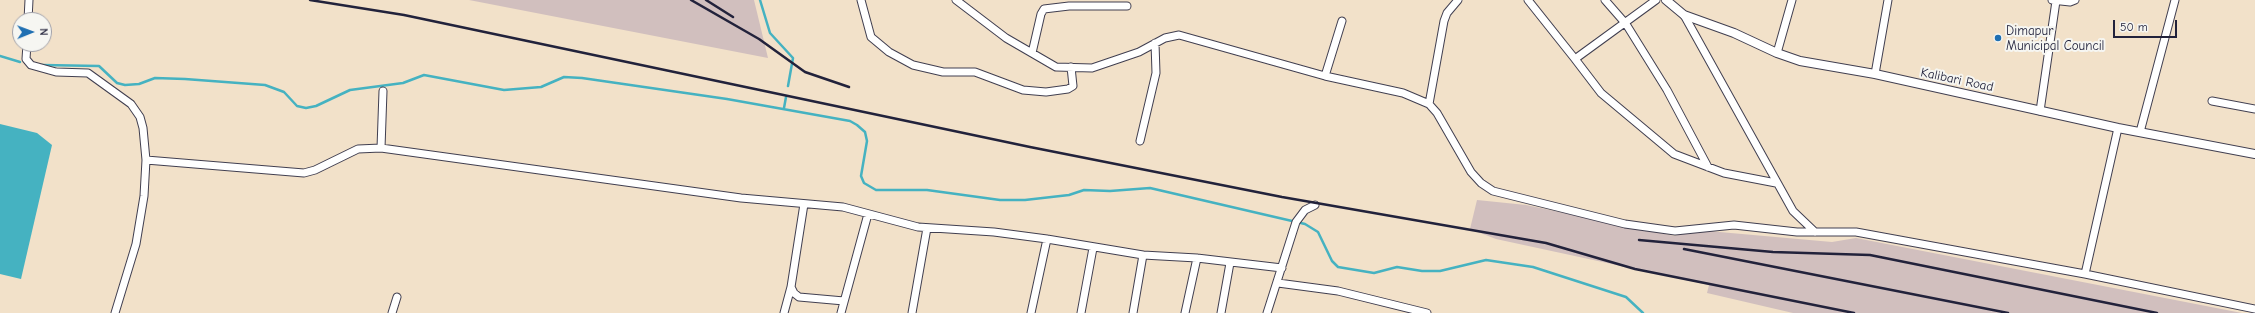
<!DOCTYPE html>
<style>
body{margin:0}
#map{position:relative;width:2255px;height:313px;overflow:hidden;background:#f2e1c9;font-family:"Comic Neue",sans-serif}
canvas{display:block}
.north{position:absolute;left:12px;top:12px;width:40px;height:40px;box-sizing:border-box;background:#f6f6f2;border:1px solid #a1a1a9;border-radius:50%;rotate:89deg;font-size:11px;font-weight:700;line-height:16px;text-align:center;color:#22223b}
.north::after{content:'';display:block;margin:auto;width:14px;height:18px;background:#1f6fb2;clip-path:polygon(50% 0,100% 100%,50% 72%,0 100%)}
.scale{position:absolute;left:2113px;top:20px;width:64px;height:18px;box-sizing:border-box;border:2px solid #22223b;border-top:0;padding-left:5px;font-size:12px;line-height:14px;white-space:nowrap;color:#22223b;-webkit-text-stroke:3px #f6f6f2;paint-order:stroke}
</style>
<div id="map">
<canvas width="2255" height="313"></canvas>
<div class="north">N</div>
<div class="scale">50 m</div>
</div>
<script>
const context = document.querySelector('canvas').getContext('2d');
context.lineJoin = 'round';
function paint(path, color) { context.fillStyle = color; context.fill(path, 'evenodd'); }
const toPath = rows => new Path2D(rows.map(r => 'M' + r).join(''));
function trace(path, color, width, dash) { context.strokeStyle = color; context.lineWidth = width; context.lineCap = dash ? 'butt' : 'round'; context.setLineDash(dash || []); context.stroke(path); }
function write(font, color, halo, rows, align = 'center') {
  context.font = font + ' "Comic Neue",sans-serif'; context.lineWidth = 4; context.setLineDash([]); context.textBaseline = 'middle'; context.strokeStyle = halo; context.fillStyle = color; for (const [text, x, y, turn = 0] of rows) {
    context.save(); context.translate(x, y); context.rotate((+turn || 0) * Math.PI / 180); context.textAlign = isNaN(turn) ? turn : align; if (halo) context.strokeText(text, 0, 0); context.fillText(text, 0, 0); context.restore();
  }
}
paint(toPath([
 [469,0,754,0,768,58],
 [1477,200,1526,205,1674,236,1697,230,1832,242,1856,238,2242,313,1793,313,1707,293,1709,285,1496,239,1470,229]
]), '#d1bfbe');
paint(toPath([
 [0,124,37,133,52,145,21,279,0,274]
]), '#45b2c1');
trace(toPath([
 [760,0,770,33,793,58,788,86],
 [0,56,20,62],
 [42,65,99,66,117,83,125,85,139,84,155,78,185,79,265,85,284,92,297,106,306,108,316,106,350,90,403,83,424,75,504,90,541,87,564,77,582,78,727,99,850,121,857,125,865,132,867,141,861,176,864,183,876,190,927,190,1000,200,1025,200,1069,195,1084,190,1110,191,1150,188,1305,224,1318,232,1332,261,1338,267,1374,273,1397,267,1422,271,1440,271,1486,260,1533,267,1626,297,1643,313],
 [784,108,786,97]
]), '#45b2c1', 2.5);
const minor = toPath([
 [861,0,871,37,889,52,913,65,943,72,975,72,1023,90,1046,92,1068,89,1073,86,1071,67],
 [956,0,1006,38,1056,67,1092,68,1139,52,1165,38,1179,35,1325,76,1403,93,1429,104,1437,113,1471,172,1481,183,1493,191,1625,224,1675,231,1734,225,1797,232,1856,232,2085,274,2255,309],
 [1528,0,1575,59,1656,0],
 [1605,0,1626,24,1667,90,1708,167],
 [2052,0,2070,2,2075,0],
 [1684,15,1793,211,1815,232],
 [28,20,29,0],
 [27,44,26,59,31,65,56,72,88,73,131,104,140,117,143,128,146,160,144,196,136,244,115,313],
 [1032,53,1041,14,1044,9,1069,6,1127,6],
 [1777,53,1792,0],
 [1575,59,1601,93,1674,154,1724,173,1776,183],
 [1875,74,1888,0],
 [1325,76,1342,21],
 [2212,101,2255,109],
 [1429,104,1444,21,1447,13,1458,0],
 [2040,111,2056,1],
 [2140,132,2175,0],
 [1140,141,1156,73,1155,43],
 [381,148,383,91],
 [146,160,304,173,315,170,358,149,381,148,741,198,843,207,918,227,994,232,1047,239,1143,255,1197,258,1282,268],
 [804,204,791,287,794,293,799,297,844,301],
 [2085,274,2118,128],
 [1278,283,1338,291,1427,313],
 [392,313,397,297],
 [784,313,791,287],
 [841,313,868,214],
 [912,313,927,228],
 [1031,313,1047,239],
 [1081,313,1093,248],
 [1133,313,1143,255],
 [1185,313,1197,258],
 [1221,313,1230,263],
 [1267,313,1296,222,1305,210,1315,205]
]);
const tertiary = toPath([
 [1666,0,1684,15,1734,33,1777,53,1800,61,1875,74,2118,128,2255,154]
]);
trace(minor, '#413f50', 9);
trace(tertiary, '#413f50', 10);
trace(minor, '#fff', 7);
trace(tertiary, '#fff', 8);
trace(toPath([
 [310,0,404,15,1030,147,1282,197,1546,243,1635,269,1854,313],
 [691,0,759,39,805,72,849,87],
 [706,0,733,17],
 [1639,240,1773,252,1870,255,2157,313],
 [1684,249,2008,313]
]), '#22223b', 2.5);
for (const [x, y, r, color] of [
 [1998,38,4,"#1f6fb2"]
]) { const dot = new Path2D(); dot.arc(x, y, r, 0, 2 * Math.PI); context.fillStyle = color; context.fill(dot); trace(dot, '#f6f6f2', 1.5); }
write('13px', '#22223b', '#f6f6f2', [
 ["Dimapur",2006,31],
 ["Municipal Council",2006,46]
], 'left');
write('13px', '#22223b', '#f6f6f2', [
 ["Kalibari Road",1957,80,12]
]);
</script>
